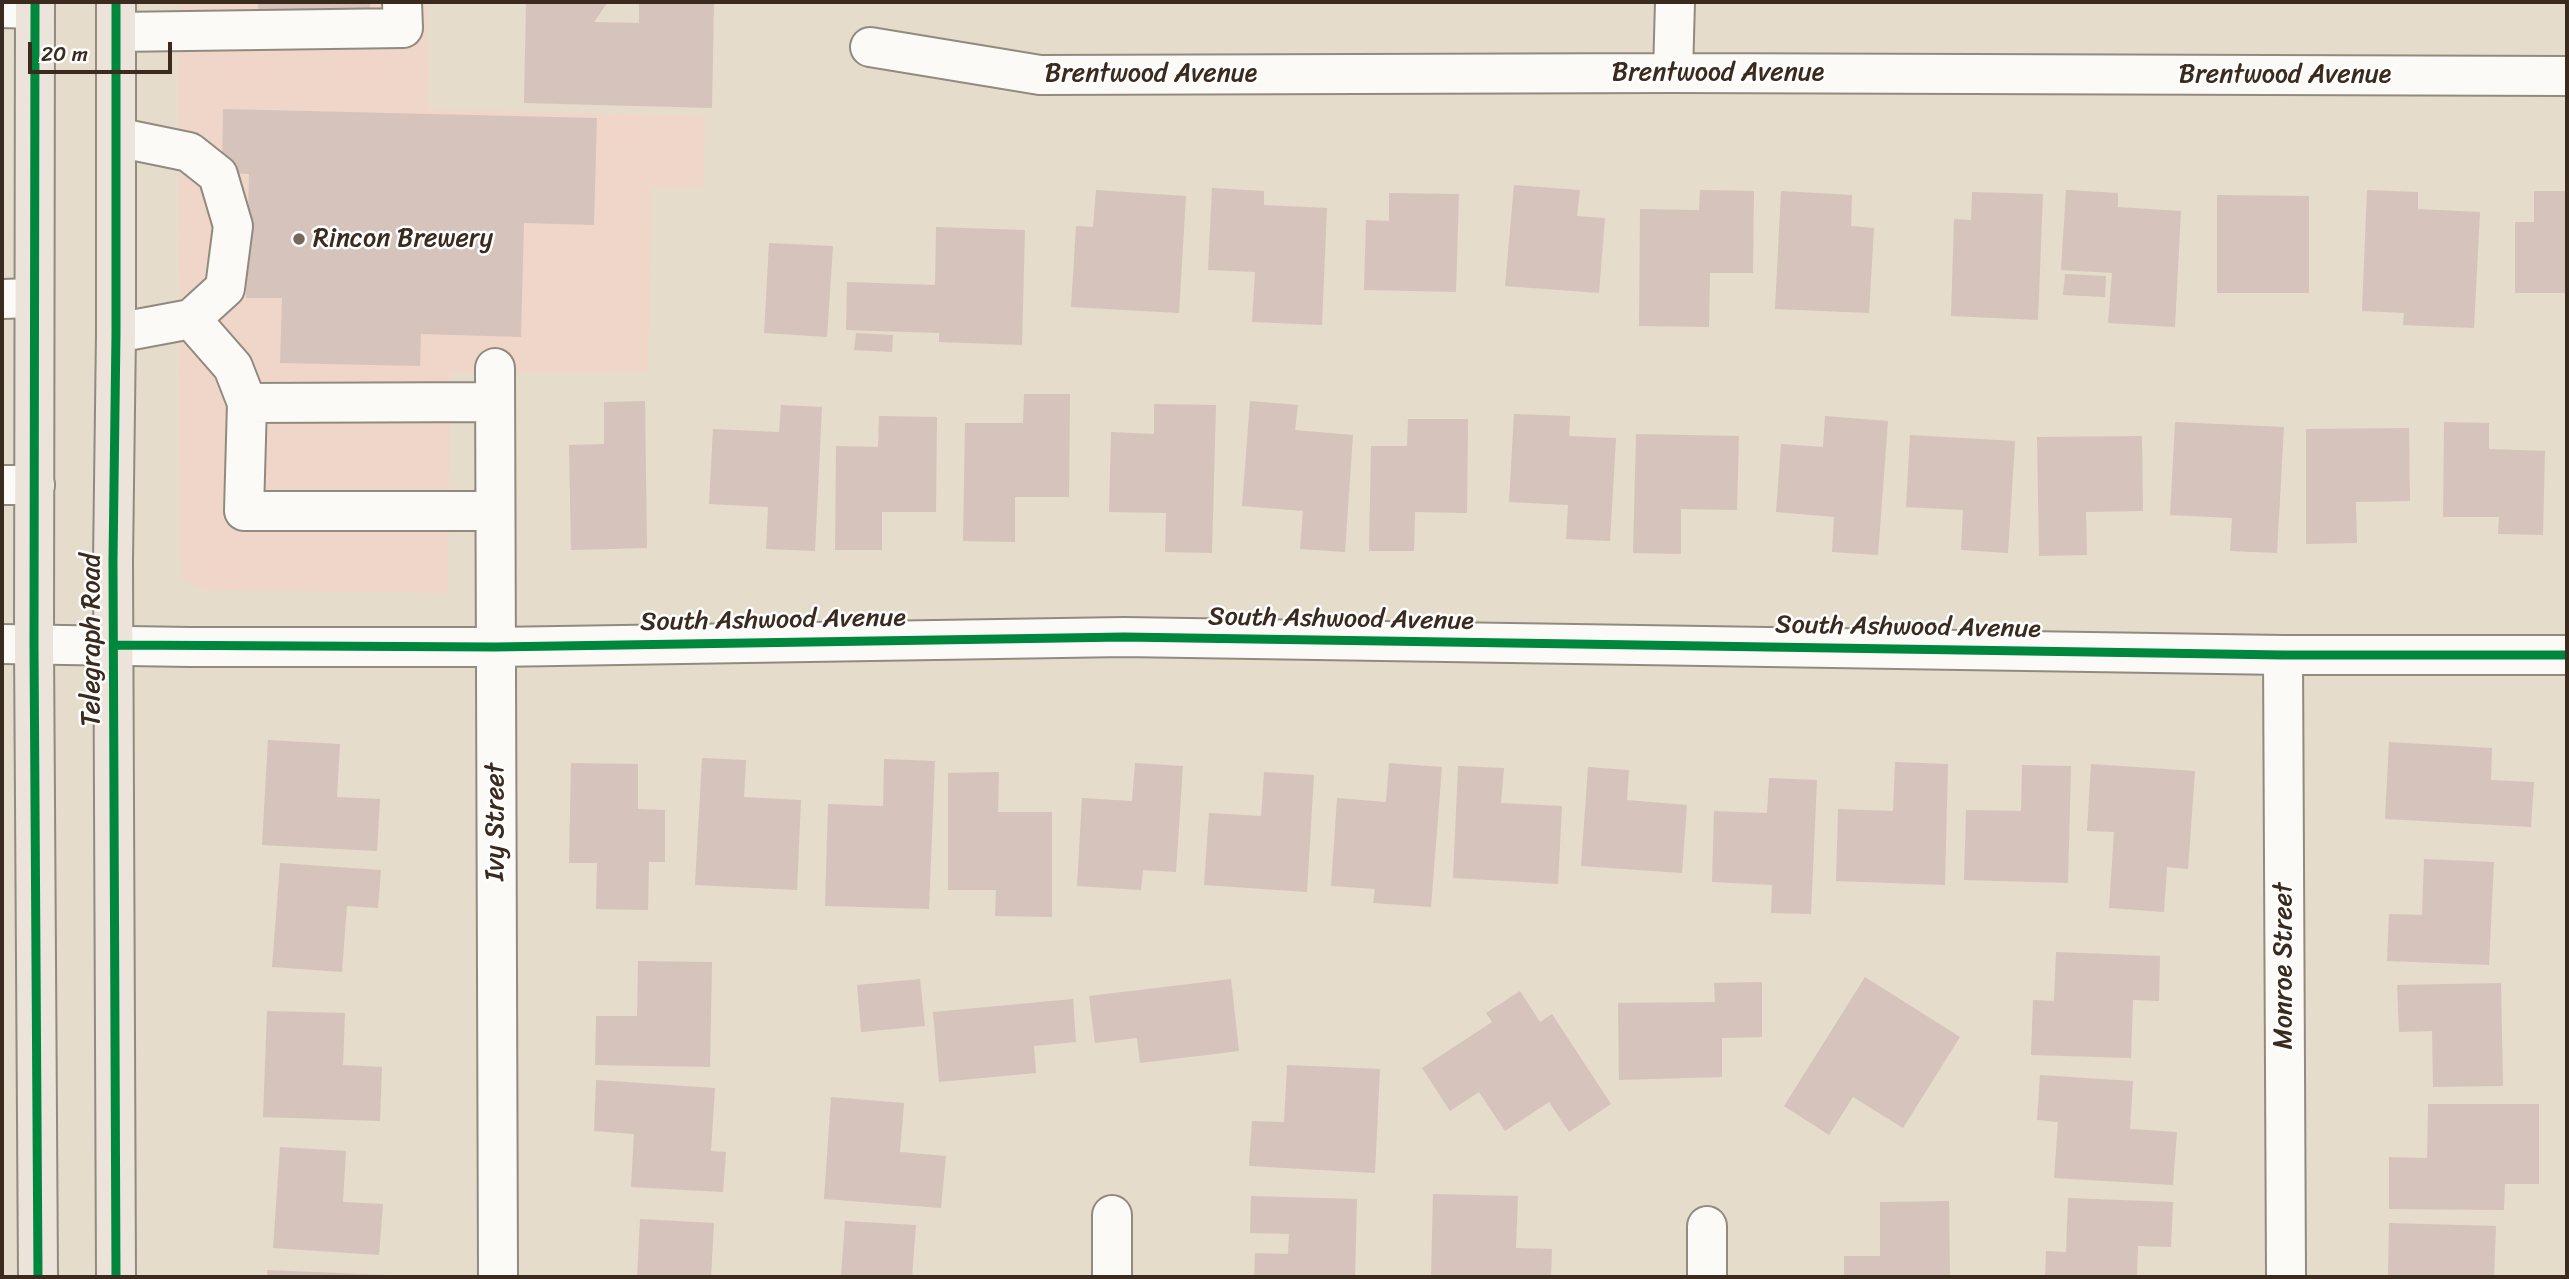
<!DOCTYPE html>
<style>
body{margin:0}
#map{position:relative;width:2569px;height:1279px;overflow:hidden;background:#e5dccb;font-family:Sriracha,sans-serif}
canvas{display:block}
.frame{position:absolute;inset:0;border:4px solid #3b2a1e;pointer-events:none}
.scale{position:absolute;left:28px;top:42px;width:144px;height:32px;box-sizing:border-box;border:4px solid #3b2a1e;border-top:0;padding-left:9px;font-size:21px;line-height:24px;white-space:nowrap;color:#3b2a1e;-webkit-text-stroke:5px #fff;paint-order:stroke}
</style>
<div id="map">
<canvas width="2569" height="1279"></canvas>
<div class="frame"></div>
<div class="scale">20 m</div>
</div>
<script>
const context = document.querySelector('canvas').getContext('2d');
context.lineJoin = 'round';
function paint(path, color) { context.fillStyle = color; context.fill(path, 'evenodd'); }
const toPath = rows => new Path2D(rows.map(r => 'M' + r).join(''));
function trace(path, color, width, dash) { context.strokeStyle = color; context.lineWidth = width; context.lineCap = dash ? 'butt' : 'round'; context.setLineDash(dash || []); context.stroke(path); }
function write(font, color, halo, rows, align = 'center') {
  context.font = font + ' Sriracha,sans-serif'; context.lineWidth = 5; context.setLineDash([]); context.textBaseline = 'middle'; context.strokeStyle = halo; context.fillStyle = color; for (const [text, x, y, turn = 0] of rows) {
    context.save(); context.translate(x, y); context.rotate((+turn || 0) * Math.PI / 180); context.textAlign = isNaN(turn) ? turn : align; if (halo) context.strokeText(text, 0, 0); context.fillText(text, 0, 0); context.restore();
  }
}
paint(toPath([
 [178,2,427,2,429,109,705,116,704,187,652,188,648,372,450,373,448,593,202,590,182,579,180,559]
]), '#efd6c9');
paint(toPath([
 [258,2,370,2,370,10,258,9],
 [526,2,608,2,594,22,639,23,639,2,714,2,712,108,524,103],
 [223,109,597,118,594,225,524,223,521,337,421,334,420,366,280,363,282,298,246,298,249,174,222,173],
 [1514,185,1580,190,1577,216,1605,218,1599,293,1505,286],
 [1212,188,1264,191,1264,205,1327,208,1322,325,1252,322,1255,272,1208,270],
 [1096,190,1186,196,1179,313,1071,307,1076,226,1093,227],
 [1700,190,1754,191,1753,273,1710,273,1709,327,1639,326,1640,209,1699,210],
 [2066,190,2118,193,2118,207,2181,211,2175,327,2108,323,2112,273,2061,270],
 [2367,190,2418,192,2418,209,2480,212,2474,328,2403,325,2404,313,2362,311],
 [1781,191,1852,195,1851,226,1874,228,1869,313,1775,309],
 [2534,191,2567,191,2567,293,2515,293,2515,222,2534,222],
 [1972,192,2043,194,2038,320,1951,316,1954,219,1971,220],
 [1389,193,1459,194,1456,292,1364,290,1366,220,1389,221],
 [2217,195,2309,196,2309,293,2217,293],
 [936,227,1025,230,1022,345,939,342,939,333,846,330,847,282,935,285],
 [769,243,833,246,827,337,764,333],
 [2065,274,2106,276,2105,297,2063,295],
 [856,333,893,335,892,352,854,350],
 [1024,394,1070,394,1069,497,1015,497,1015,542,963,541,965,423,1023,423],
 [645,401,647,548,571,550,569,445,604,444,604,402],
 [1250,401,1298,405,1295,430,1353,435,1345,552,1300,549,1303,511,1242,506],
 [1154,404,1216,405,1212,553,1165,552,1166,513,1109,512,1111,432,1154,434],
 [781,405,822,407,815,551,766,549,768,507,709,504,713,429,779,432],
 [1514,414,1570,416,1569,436,1616,438,1610,541,1566,539,1568,505,1509,502],
 [879,416,937,417,936,512,882,512,882,550,835,550,836,446,878,447],
 [1825,416,1888,421,1878,555,1832,552,1834,517,1776,512,1781,444,1823,447],
 [1408,419,1468,419,1467,513,1415,512,1414,551,1369,551,1371,446,1407,446],
 [2175,422,2284,427,2277,553,2230,551,2232,518,2170,515],
 [2444,422,2489,423,2489,449,2545,451,2543,535,2498,534,2499,517,2443,517],
 [2409,428,2410,501,2356,502,2357,543,2306,544,2306,429],
 [1636,434,1739,436,1737,510,1681,509,1681,554,1633,553],
 [1910,435,2015,441,2008,553,1961,550,1963,510,1906,507],
 [2142,436,2143,511,2086,512,2087,555,2039,556,2037,437],
 [268,740,340,744,337,797,380,799,377,851,262,845],
 [2389,742,2492,748,2491,780,2534,782,2531,827,2385,819],
 [702,758,746,760,744,797,801,800,797,890,695,885],
 [884,759,935,761,929,909,825,906,828,804,883,806],
 [1895,762,1948,764,1945,885,1836,881,1838,809,1893,811],
 [571,763,638,764,638,809,665,810,665,862,649,862,648,910,596,909,597,863,569,863],
 [1135,763,1183,766,1176,872,1143,870,1141,890,1077,886,1082,798,1132,801],
 [1389,763,1442,767,1431,907,1373,903,1375,889,1331,886,1337,798,1386,802],
 [2091,764,2195,771,2188,869,2167,867,2164,912,2109,908,2114,832,2087,831],
 [2022,765,2071,766,2068,883,1964,880,1966,810,2021,811],
 [1458,766,1504,768,1501,803,1562,806,1558,884,1453,878],
 [1588,767,1629,770,1627,800,1687,805,1682,873,1581,866],
 [999,772,998,812,1052,812,1052,917,995,916,996,890,948,890,948,773],
 [1264,772,1314,775,1307,892,1204,885,1209,813,1261,816],
 [1769,778,1817,780,1811,914,1771,913,1772,885,1712,882,1714,811,1767,813],
 [2424,859,2494,862,2489,965,2387,961,2389,914,2422,915],
 [280,863,381,870,378,908,347,906,342,972,272,967],
 [2056,952,2160,956,2159,1001,2133,1000,2131,1058,2031,1055,2033,1000,2054,1001],
 [638,961,712,962,710,1067,595,1065,596,1016,637,1016],
 [1865,977,1960,1037,1903,1128,1853,1097,1829,1135,1784,1106],
 [920,979,925,1026,861,1032,857,985],
 [1231,979,1239,1051,1140,1063,1137,1038,1095,1043,1089,996],
 [1762,982,1762,1037,1722,1038,1722,1077,1619,1080,1618,1003,1715,1002,1714,983],
 [2501,983,2503,1086,2433,1087,2432,1031,2399,1032,2397,985],
 [1520,991,1540,1022,1552,1014,1611,1104,1569,1132,1549,1102,1505,1131,1479,1092,1450,1111,1422,1068,1492,1022,1486,1013],
 [1073,999,1076,1042,1034,1046,1036,1073,939,1082,933,1012],
 [267,1011,345,1013,343,1065,382,1067,380,1121,263,1117],
 [1287,1065,1380,1069,1375,1173,1249,1166,1252,1121,1284,1122],
 [2040,1075,2133,1081,2130,1129,2177,1132,2173,1185,2054,1178,2058,1122,2037,1120],
 [596,1080,715,1088,711,1151,726,1152,723,1192,631,1187,634,1134,594,1131],
 [831,1097,904,1103,900,1152,946,1156,941,1208,824,1199],
 [2428,1104,2539,1104,2539,1184,2505,1184,2504,1210,2389,1209,2389,1157,2427,1158],
 [280,1147,346,1151,343,1202,383,1204,379,1255,273,1248],
 [1433,1194,1518,1196,1516,1248,1552,1249,1551,1277,1431,1277],
 [1251,1196,1357,1199,1355,1277,1254,1277,1255,1253,1288,1254,1289,1234,1250,1233],
 [2068,1198,2173,1202,2171,1247,2138,1246,2137,1277,2045,1277,2046,1251,2066,1252],
 [1949,1201,1950,1277,1844,1277,1844,1256,1880,1256,1880,1202],
 [640,1219,714,1223,711,1277,637,1277],
 [845,1221,916,1225,912,1277,841,1277],
 [2389,1223,2496,1226,2494,1277,2388,1276],
 [267,1270,386,1275,386,1277,267,1277]
]), '#d6c3bb');
const minor = toPath([
 [2,8,35,9],
 [116,32,403,28,402,2],
 [870,47,1040,75,1673,73,2567,76],
 [1673,73,1675,2],
 [116,137,189,152,218,175,233,226,225,288,191,319,116,333],
 [2,299,34,298],
 [191,319,233,367,247,403,244,511,495,511],
 [495,368,498,1277],
 [247,403,495,402],
 [2,485,35,485],
 [2,644,190,647,495,647,1124,637,2283,655,2567,655],
 [2283,655,2286,1277],
 [1112,1215,1112,1277],
 [1707,1226,1707,1277]
]);
const major = toPath([
 [35,2,34,644,38,1277],
 [116,2,116,333,113,561,116,1277]
]);
trace(minor, '#918a7f', 42);
trace(major, '#918a7f', 42);
trace(minor, '#fbfaf7', 38);
trace(major, '#ece4db', 38);
trace(toPath([
 [35,2,34,644,38,1277],
 [116,2,116,333,113,561,116,1277],
 [114,645,495,647,1124,637,2283,655,2567,655]
]), '#00873e', 9);
for (const [x, y, r, color] of [
 [299,239,7,"#76685b"]
]) { const dot = new Path2D(); dot.arc(x, y, r, 0, 2 * Math.PI); context.fillStyle = color; context.fill(dot); trace(dot, '#fff', 2.5); }
write('26px', '#3b2a1e', '#fff', [
 ["Brentwood Avenue",1718,73],
 ["Brentwood Avenue",1151,74],
 ["Brentwood Avenue",2285,75],
 ["South Ashwood Avenue",1341,620,1],
 ["South Ashwood Avenue",773,621,-1],
 ["South Ashwood Avenue",1908,628,1],
 ["Telegraph Road",92,640,-90],
 ["Ivy Street",496,822,-90],
 ["Monroe Street",2284,966,-90]
]);
write('26px', '#3b2a1e', '#fff', [
 ["Rincon Brewery",313,239]
], 'left');
</script>
